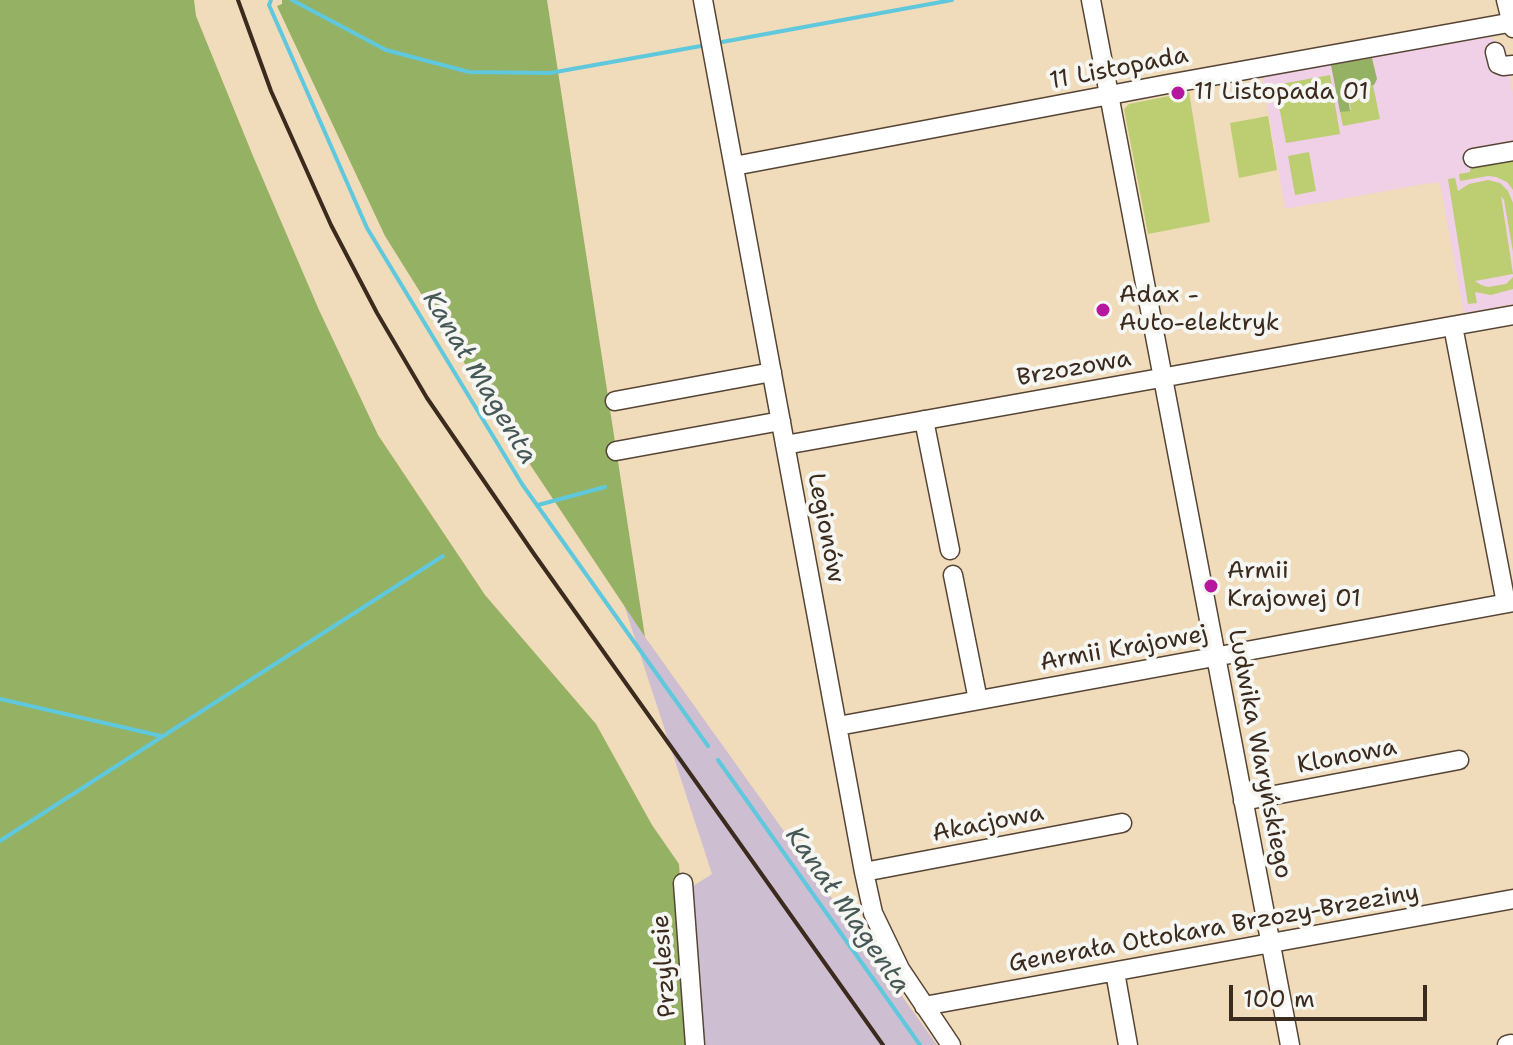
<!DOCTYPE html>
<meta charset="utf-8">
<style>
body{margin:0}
#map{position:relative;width:1513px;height:1045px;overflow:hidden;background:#f0dbba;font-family:"Shantell Sans",sans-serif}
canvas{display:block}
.scale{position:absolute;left:1229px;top:985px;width:198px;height:36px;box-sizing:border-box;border:4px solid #3b2a1e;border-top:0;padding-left:10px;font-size:24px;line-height:28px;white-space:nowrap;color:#3b2a1e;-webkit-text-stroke:6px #f6f6f2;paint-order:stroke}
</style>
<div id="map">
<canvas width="1513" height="1045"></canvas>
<div class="scale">100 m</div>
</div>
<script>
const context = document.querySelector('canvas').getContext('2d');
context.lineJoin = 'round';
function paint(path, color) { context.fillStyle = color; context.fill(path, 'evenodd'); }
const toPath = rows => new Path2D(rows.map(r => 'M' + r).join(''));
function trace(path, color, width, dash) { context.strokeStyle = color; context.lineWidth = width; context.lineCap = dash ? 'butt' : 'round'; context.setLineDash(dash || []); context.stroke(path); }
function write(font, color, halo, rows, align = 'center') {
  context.font = font + ' "Shantell Sans",sans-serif'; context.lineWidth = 8; context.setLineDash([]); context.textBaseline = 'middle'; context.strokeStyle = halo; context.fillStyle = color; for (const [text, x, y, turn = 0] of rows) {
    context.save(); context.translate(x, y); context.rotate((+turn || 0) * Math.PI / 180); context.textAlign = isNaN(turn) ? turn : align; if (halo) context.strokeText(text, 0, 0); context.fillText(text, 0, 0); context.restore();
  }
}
paint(toPath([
 [1489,37,1505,46,1513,94,1513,304,1464,313,1440,183,1430,183,1285,209,1262,76]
]), '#efd0e6');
paint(toPath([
 [624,605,645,637,937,1045,698,1045,687,890,712,874]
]), '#cdbed2');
paint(toPath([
 [1330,75,1340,134,1286,143,1275,85],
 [1373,85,1380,119,1343,126,1340,112,1351,110,1347,90],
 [1189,92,1210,222,1148,234,1124,109,1129,104],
 [1268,116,1277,170,1239,178,1230,123],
 [1309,152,1316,191,1295,195,1288,156],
 [1513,159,1513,190,1507,182,1496,177,1488,176,1460,181,1459,174,1470,172,1470,167],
 [1455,178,1458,191,1469,184,1488,180,1500,183,1508,191,1513,203,1513,252,1504,200,1501,196,1513,274,1475,281,1481,285,1488,287,1506,284,1513,277,1513,289,1491,295,1475,292,1477,303,1468,304,1448,179]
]), '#bcce71');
paint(toPath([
 [0,0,194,0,196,16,253,156,319,310,378,435,485,595,596,724,652,825,679,864,691,1045,0,1045],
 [282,0,547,0,645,637,497,415,385,236,277,6,282,4],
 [1372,58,1377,79,1374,85,1347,90,1350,111,1340,112,1331,65]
]), '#95b163');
trace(toPath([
 [271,0,269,5,367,228,522,484,708,746],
 [292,0,386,50,469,72,550,73,701,46],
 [722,42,952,0],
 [538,505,605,487],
 [0,699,161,736],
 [718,760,920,1045],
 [0,841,443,556]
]), '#60c8dd', 4);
const minor = toPath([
 [703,0,864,872,873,913,900,969,951,1045],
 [1091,0,1290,1045],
 [1506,0,1513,28],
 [1495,52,1498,64,1503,66,1513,65],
 [1473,158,1513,151],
 [734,166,1168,84,1513,22],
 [1453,326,1506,603],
 [615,401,772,372],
 [924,420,950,550],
 [785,445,1513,315],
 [616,451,781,421],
 [953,575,978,700],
 [838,726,1513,602],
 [1243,801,1459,760],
 [864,872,1122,823],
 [683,883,695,1045],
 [1115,972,1128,1045],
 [924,1006,1513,899],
 [1507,1045,1511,1044]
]);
trace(minor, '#564535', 21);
trace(minor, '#fff', 18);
trace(toPath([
 [238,0,271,91,331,225,377,313,427,398,534,554,883,1045]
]), '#3b2a1e', 4);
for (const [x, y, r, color] of [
 [1178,93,8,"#b5179e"],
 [1103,310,8,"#b5179e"],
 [1211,586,8,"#b5179e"]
]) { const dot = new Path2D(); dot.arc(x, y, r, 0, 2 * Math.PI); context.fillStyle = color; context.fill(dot); trace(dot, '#f6f6f2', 3); }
write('24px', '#3b2a1e', '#f6f6f2', [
 ["11 Listopada",1119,69,-11],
 ["Brzozowa",1074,369,-10],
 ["Legionów",825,528,79],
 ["Armii Krajowej",1124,649,-10],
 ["Ludwika Waryńskiego",1259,754,79],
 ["Klonowa",1347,757,-11],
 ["Akacjowa",988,824,-11],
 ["Generała Ottokara Brzozy-Brzeziny",1214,929,-10],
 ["Przylesie",665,966,-94]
]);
write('24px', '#3b2a1e', '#f6f6f2', [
 ["11 Listopada 01",1194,93],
 ["Adax -",1119,296],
 ["Auto-elektryk",1119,324],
 ["Armii",1227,572],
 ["Krajowej 01",1227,600]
], 'left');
write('italic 26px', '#465957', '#f6f6f2', [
 ["Kanał Magenta",479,378,59],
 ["Kanał Magenta",847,911,55]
]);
</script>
